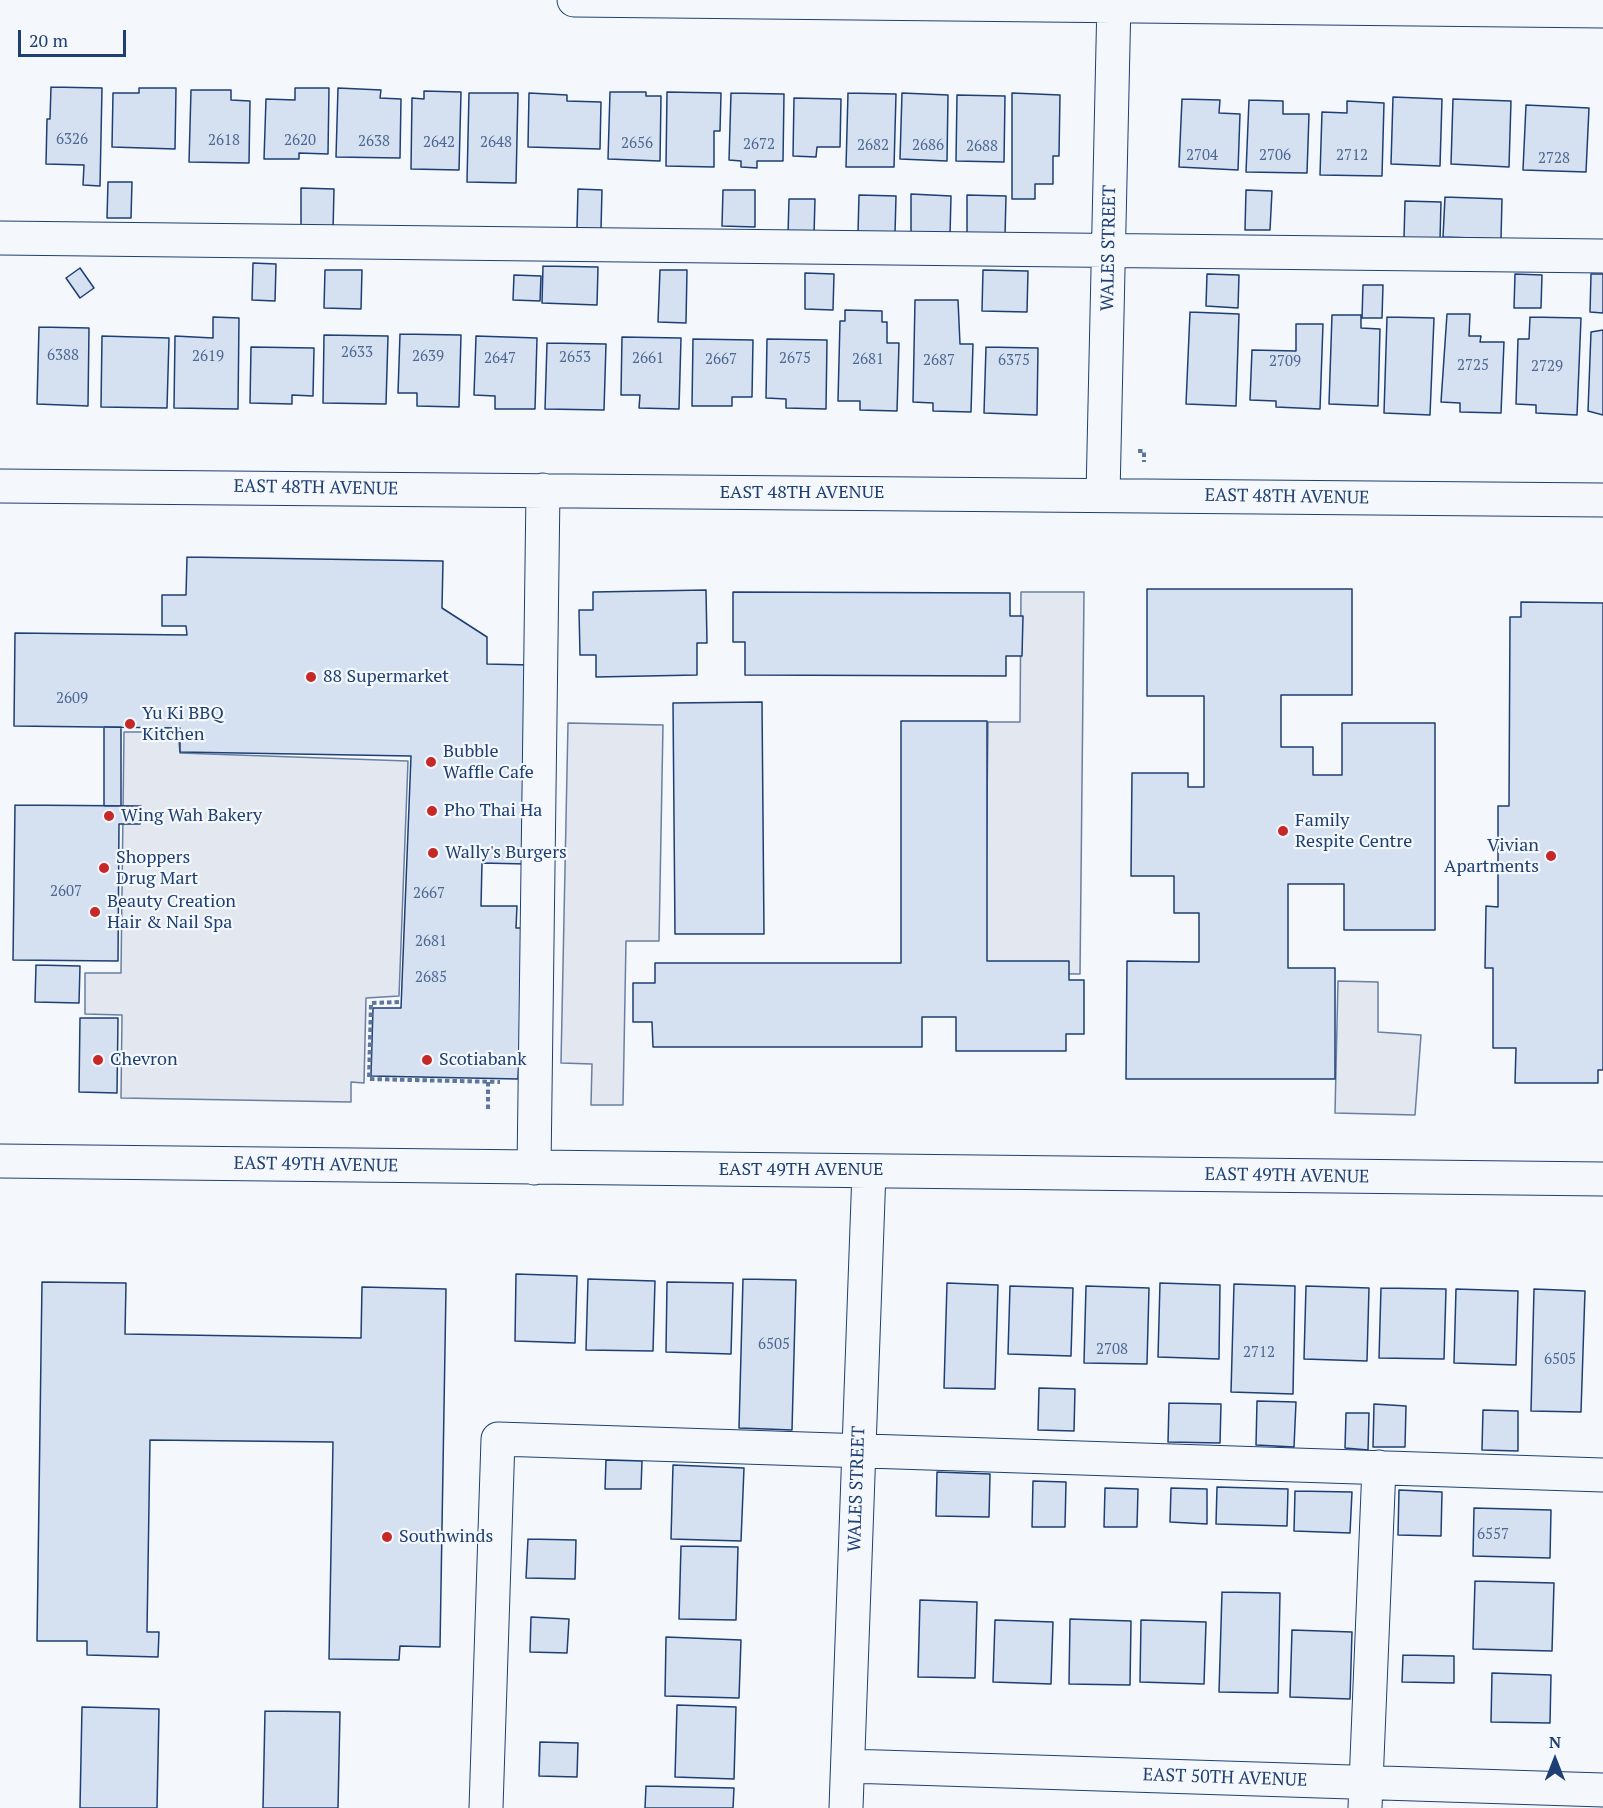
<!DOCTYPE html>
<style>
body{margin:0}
#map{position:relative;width:1603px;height:1808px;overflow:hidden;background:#f4f7fb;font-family:"PT Serif",serif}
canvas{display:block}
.north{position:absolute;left:1525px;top:1730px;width:60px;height:60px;-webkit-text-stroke:4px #f4f7fb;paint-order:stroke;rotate:0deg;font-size:16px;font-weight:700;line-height:24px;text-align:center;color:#1d3f73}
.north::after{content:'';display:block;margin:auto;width:21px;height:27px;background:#1d3f73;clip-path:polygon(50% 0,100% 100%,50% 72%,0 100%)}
.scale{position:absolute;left:18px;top:30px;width:108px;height:27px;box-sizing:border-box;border:3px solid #1d3f73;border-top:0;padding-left:8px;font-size:18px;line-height:21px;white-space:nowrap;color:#1d3f73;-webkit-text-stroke:4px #f4f7fb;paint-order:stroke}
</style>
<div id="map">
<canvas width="1603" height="1808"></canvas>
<div class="north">N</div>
<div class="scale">20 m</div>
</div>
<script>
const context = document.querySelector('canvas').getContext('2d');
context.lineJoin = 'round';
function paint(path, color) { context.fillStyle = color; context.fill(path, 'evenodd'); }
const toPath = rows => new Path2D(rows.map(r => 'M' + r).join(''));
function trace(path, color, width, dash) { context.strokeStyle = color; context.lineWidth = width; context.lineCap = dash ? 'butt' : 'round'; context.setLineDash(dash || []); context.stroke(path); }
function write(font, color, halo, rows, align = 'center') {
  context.font = font + ' "PT Serif",serif'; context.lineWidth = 4.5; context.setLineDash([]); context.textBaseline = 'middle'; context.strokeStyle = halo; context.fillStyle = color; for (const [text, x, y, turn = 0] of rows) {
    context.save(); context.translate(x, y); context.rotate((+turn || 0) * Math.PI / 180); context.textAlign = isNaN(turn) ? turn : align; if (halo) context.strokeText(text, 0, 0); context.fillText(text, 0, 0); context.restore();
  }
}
const parking = toPath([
 [1021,592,1084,592,1080,974,985,973,988,722,1020,722,1021,592],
 [568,723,663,725,659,941,626,941,623,1105,591,1105,592,1064,561,1063,568,723],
 [124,732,178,732,180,753,408,761,399,996,366,998,364,1083,351,1082,351,1102,121,1098,122,1015,85,1014,85,973,121,973,124,732],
 [1338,981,1378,982,1378,1032,1421,1035,1415,1115,1335,1113,1338,981]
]);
paint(parking, '#e3e8f0');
trace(parking, '#687fa3', 1.5);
const building = toPath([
 [51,87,102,88,100,186,83,185,84,165,46,164,47,119,50,119,51,87],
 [139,88,176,88,175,149,112,147,113,93,139,93,139,88],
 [295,88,329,88,328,154,299,153,299,159,264,159,266,99,295,100,295,88],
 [338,88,381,90,380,98,401,99,400,158,336,157,338,88],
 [191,90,231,90,231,100,250,101,249,163,189,162,191,90],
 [424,91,461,92,459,170,411,169,412,98,424,99,424,91],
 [610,92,646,92,646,96,661,96,660,161,608,159,610,92],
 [667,92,721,93,720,131,714,131,714,167,666,166,667,92],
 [469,93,518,93,516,183,467,182,469,93],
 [529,93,567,95,567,101,601,102,600,149,528,147,529,93],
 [731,93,784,94,783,161,757,161,757,168,741,167,741,161,729,160,731,93],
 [848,93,896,94,894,167,846,167,848,93],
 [902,93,948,95,947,161,900,159,902,93],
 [1012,93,1060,95,1059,156,1053,156,1053,184,1035,184,1035,199,1012,199,1012,93],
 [957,95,1005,96,1004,162,956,161,957,95],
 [1393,97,1442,99,1440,166,1391,164,1393,97],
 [794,98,841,99,840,147,817,147,816,157,793,156,794,98],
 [1182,99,1220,100,1219,113,1240,114,1238,170,1179,167,1182,99],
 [1453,99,1511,101,1509,167,1451,164,1453,99],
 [1249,100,1283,101,1283,114,1309,114,1307,173,1246,172,1249,100],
 [1347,101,1384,103,1382,176,1320,175,1322,112,1347,113,1347,101],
 [1526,105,1589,108,1586,172,1523,170,1526,105],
 [108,182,132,182,131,218,107,218,108,182],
 [301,188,334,189,333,231,301,230,301,188],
 [578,189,602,190,601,229,577,228,578,189],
 [723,190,755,190,755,227,722,226,723,190],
 [1246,190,1272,191,1270,230,1245,230,1246,190],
 [911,194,951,196,950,235,911,234,911,194],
 [859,195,896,196,895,234,858,233,859,195],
 [967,195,1006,196,1005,236,967,235,967,195],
 [1445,197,1502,199,1501,239,1443,237,1445,197],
 [789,199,815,199,814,235,788,235,789,199],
 [1405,201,1441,202,1440,240,1404,238,1405,201],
 [253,263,276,264,275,301,252,300,253,263],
 [543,266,598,267,597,305,542,303,543,266],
 [80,268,94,288,80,298,66,278,80,268],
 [325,270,362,270,361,309,324,308,325,270],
 [660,270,687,270,686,323,658,322,660,270],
 [983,270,1028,271,1027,312,982,311,983,270],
 [805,273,834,274,833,310,805,309,805,273],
 [1207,274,1239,275,1238,308,1206,306,1207,274],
 [1515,274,1542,275,1541,308,1514,308,1515,274],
 [1591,274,1603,274,1603,313,1590,312,1591,274],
 [514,275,541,276,540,301,513,300,514,275],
 [1363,285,1383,285,1382,318,1362,318,1363,285],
 [915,300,958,300,960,344,973,344,971,412,933,411,933,403,913,402,915,300],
 [845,310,882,311,882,322,887,322,887,343,899,343,897,411,860,410,860,401,838,401,840,321,845,321,845,310],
 [1190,312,1239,314,1236,406,1186,404,1190,312],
 [1447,314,1470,314,1469,336,1481,336,1480,342,1504,342,1501,413,1460,412,1460,403,1441,402,1447,314],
 [1332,315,1361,315,1361,328,1380,329,1378,406,1329,404,1332,315],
 [213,317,239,318,238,409,174,408,175,336,213,338,213,317],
 [1387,317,1434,318,1430,415,1384,413,1387,317],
 [1530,317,1581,318,1577,415,1536,413,1536,405,1516,404,1518,339,1529,339,1530,317],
 [1296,324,1323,324,1320,409,1276,407,1276,401,1250,400,1252,350,1296,351,1296,324],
 [39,327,89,328,88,406,37,404,39,327],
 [1603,330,1603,415,1588,411,1591,332,1603,330],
 [400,334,461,335,459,407,417,406,417,393,398,393,400,334],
 [324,335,388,336,386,404,323,403,324,335],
 [102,336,169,338,167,408,101,407,102,336],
 [476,336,537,338,535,409,495,409,495,396,474,395,476,336],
 [622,337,681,338,679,409,639,408,640,395,621,395,622,337],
 [693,339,753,340,752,397,732,397,732,406,692,406,693,339],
 [767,339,827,340,826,409,786,408,786,399,766,398,767,339],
 [547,343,606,344,604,410,545,409,547,343],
 [251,347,314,348,313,396,292,395,292,404,250,403,251,347],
 [986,347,1038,348,1037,415,984,413,986,347],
 [187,557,443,561,442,608,487,637,487,664,530,665,526,864,482,863,481,906,517,906,516,928,526,928,518,1079,371,1076,373,1008,401,1008,411,756,180,752,180,728,14,726,15,633,187,635,186,626,162,626,162,595,186,595,187,557],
 [1147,589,1352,589,1352,695,1281,695,1281,747,1313,747,1313,775,1342,775,1342,723,1435,723,1435,930,1344,930,1344,884,1288,884,1288,968,1335,968,1335,1079,1126,1079,1127,961,1199,962,1199,913,1174,913,1174,876,1131,876,1132,773,1188,773,1188,787,1204,787,1204,696,1147,696,1147,589],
 [706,590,707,643,697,643,697,675,596,677,596,655,580,655,579,610,593,610,593,592,706,590],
 [733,592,1010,593,1010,616,1023,616,1022,656,1006,656,1006,676,745,675,745,642,733,642,733,592],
 [1521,602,1603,603,1603,1070,1598,1070,1598,1083,1515,1083,1516,1048,1493,1048,1493,968,1485,968,1486,906,1498,907,1498,806,1509,806,1510,617,1521,617,1521,602],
 [762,702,764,934,675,934,673,703,762,702],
 [901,721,987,721,987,961,1069,961,1069,980,1084,980,1084,1034,1066,1034,1066,1051,956,1051,956,1017,922,1017,922,1047,653,1047,652,1022,633,1022,633,983,655,983,655,963,901,963,901,721],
 [104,727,121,727,121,806,104,806,104,727],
 [15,805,141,806,140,824,119,824,118,961,13,960,15,805],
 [36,965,80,966,79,1003,35,1002,36,965],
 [80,1018,118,1018,117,1093,79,1092,80,1018],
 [516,1274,577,1276,575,1343,515,1341,516,1274],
 [588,1279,655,1281,653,1351,586,1350,588,1279],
 [743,1279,796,1280,792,1430,739,1428,743,1279],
 [42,1282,126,1283,125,1334,361,1338,362,1287,446,1289,440,1647,400,1646,399,1660,329,1659,333,1442,150,1440,147,1632,159,1632,158,1657,87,1655,87,1641,37,1641,42,1282],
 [667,1282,733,1283,731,1354,666,1352,667,1282],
 [947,1283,998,1285,995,1389,944,1388,947,1283],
 [1160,1283,1220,1285,1219,1359,1158,1357,1160,1283],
 [1234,1284,1295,1286,1293,1394,1231,1392,1234,1284],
 [1010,1286,1073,1288,1071,1356,1008,1354,1010,1286],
 [1086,1286,1149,1288,1147,1364,1084,1363,1086,1286],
 [1306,1286,1369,1288,1367,1361,1304,1359,1306,1286],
 [1381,1288,1446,1289,1444,1359,1379,1358,1381,1288],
 [1456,1289,1518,1291,1516,1365,1454,1363,1456,1289],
 [1534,1289,1585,1291,1581,1412,1531,1411,1534,1289],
 [1039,1388,1075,1389,1074,1431,1038,1430,1039,1388],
 [1257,1401,1296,1402,1294,1447,1256,1445,1257,1401],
 [1169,1403,1221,1404,1220,1443,1168,1442,1169,1403],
 [1374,1404,1406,1406,1405,1447,1373,1447,1374,1404],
 [1483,1410,1518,1411,1518,1451,1482,1450,1483,1410],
 [1346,1413,1369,1413,1368,1450,1345,1448,1346,1413],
 [606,1460,642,1461,641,1489,605,1489,606,1460],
 [673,1465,744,1468,741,1541,671,1539,673,1465],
 [937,1472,990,1474,989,1517,936,1516,937,1472],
 [1033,1481,1066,1482,1065,1527,1032,1527,1033,1481],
 [1217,1487,1288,1489,1287,1526,1216,1524,1217,1487],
 [1105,1488,1138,1489,1137,1527,1104,1527,1105,1488],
 [1171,1488,1207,1489,1207,1524,1170,1522,1171,1488],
 [1399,1490,1442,1492,1441,1536,1398,1535,1399,1490],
 [1295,1491,1352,1492,1350,1533,1294,1531,1295,1491],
 [1474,1508,1551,1510,1550,1558,1473,1556,1474,1508],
 [528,1539,576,1540,575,1579,526,1578,528,1539],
 [681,1546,738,1547,736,1620,679,1619,681,1546],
 [1475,1581,1554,1583,1552,1651,1473,1649,1475,1581],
 [1222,1592,1280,1593,1278,1693,1219,1692,1222,1592],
 [920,1600,977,1602,975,1678,918,1677,920,1600],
 [531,1617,569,1619,567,1653,530,1652,531,1617],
 [1070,1619,1131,1621,1130,1685,1069,1684,1070,1619],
 [995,1620,1053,1622,1051,1684,993,1682,995,1620],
 [1141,1620,1206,1622,1204,1684,1140,1682,1141,1620],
 [1292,1630,1352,1632,1350,1699,1290,1697,1292,1630],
 [666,1637,741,1640,739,1698,665,1696,666,1637],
 [1403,1655,1454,1656,1454,1683,1402,1682,1403,1655],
 [1492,1673,1551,1675,1550,1723,1491,1722,1492,1673],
 [677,1705,736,1707,734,1779,675,1777,677,1705],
 [82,1707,159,1709,157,1808,80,1808,82,1707],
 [265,1711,340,1712,338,1808,263,1808,265,1711],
 [540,1742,578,1743,577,1777,539,1776,540,1742],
 [646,1786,734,1788,733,1808,645,1808,646,1786]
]);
paint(building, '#d5e0f0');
trace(building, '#1d3f73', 1.5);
const minor = toPath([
 [574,0,1603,11],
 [0,238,1603,256],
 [0,486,1603,500],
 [1103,495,1114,0],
 [0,1161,1603,1179],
 [534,1168,543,490],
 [848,1766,1603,1790],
 [486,1808,498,1439,1603,1475],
 [846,1808,869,1171],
 [1365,1808,1379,1467]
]);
trace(minor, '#1d3f73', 35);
trace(toPath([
 [1138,451,1144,451,1144,462],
 [399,1002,371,1003,369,1079,500,1082],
 [488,1082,488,1110]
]), '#5e769c', 4, [4.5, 3]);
trace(minor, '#f4f7fb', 33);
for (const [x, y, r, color] of [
 [311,677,6,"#c62828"],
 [130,724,6,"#c62828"],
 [431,762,6,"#c62828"],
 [432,811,6,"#c62828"],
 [109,816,6,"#c62828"],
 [1283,831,6,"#c62828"],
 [433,853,6,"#c62828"],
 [1551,856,6,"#c62828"],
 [104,868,6,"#c62828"],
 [95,912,6,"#c62828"],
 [98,1060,6,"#c62828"],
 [427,1060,6,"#c62828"],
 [387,1537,6,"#c62828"]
]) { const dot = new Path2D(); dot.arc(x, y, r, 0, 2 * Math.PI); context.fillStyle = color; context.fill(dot); trace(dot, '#f4f7fb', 2); }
write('15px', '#4b6792', null, [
 ["6326",72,140],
 ["2618",224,141],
 ["2620",300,141],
 ["2638",374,142],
 ["2642",439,143],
 ["2648",496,143],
 ["2656",637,144],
 ["2672",759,145],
 ["2682",873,146],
 ["2686",928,146],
 ["2688",982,147],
 ["2704",1202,156],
 ["2706",1275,156],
 ["2712",1352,156],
 ["2728",1554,159],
 ["2633",357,353],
 ["6388",63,356],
 ["2619",208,357],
 ["2639",428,357],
 ["2653",575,358],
 ["2647",500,359],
 ["2661",648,359],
 ["2675",795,359],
 ["2667",721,360],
 ["2681",868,360],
 ["2687",939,361],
 ["6375",1014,361],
 ["2709",1285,362],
 ["2725",1473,366],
 ["2729",1547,367],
 ["2609",72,699],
 ["2607",66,892],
 ["2667",429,894],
 ["2681",431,942],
 ["2685",431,978],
 ["6505",774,1345],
 ["2708",1112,1350],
 ["2712",1259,1353],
 ["6505",1560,1360],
 ["6557",1493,1535]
]);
write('18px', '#1d3f73', '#f4f7fb', [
 ["WALES STREET",1109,248,-89],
 ["EAST 48TH AVENUE",316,488,1],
 ["EAST 48TH AVENUE",802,493],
 ["EAST 48TH AVENUE",1287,497,1],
 ["EAST 49TH AVENUE",316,1165,1],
 ["EAST 49TH AVENUE",801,1170],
 ["EAST 49TH AVENUE",1287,1176,1],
 ["WALES STREET",857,1489,-88],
 ["EAST 50TH AVENUE",1225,1778,2]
]);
write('18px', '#1d3f73', '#f4f7fb', [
 ["88 Supermarket",323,677],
 ["Yu Ki BBQ",142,714],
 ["Kitchen",142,735],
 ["Bubble",443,752],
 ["Waffle Cafe",443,773],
 ["Pho Thai Ha",444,811],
 ["Wing Wah Bakery",121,816],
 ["Family",1295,821],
 ["Respite Centre",1295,842],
 ["Vivian",1539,846,"right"],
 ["Apartments",1539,867,"right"],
 ["Wally's Burgers",445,853],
 ["Shoppers",116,858],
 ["Drug Mart",116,879],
 ["Beauty Creation",107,902],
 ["Hair & Nail Spa",107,923],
 ["Chevron",110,1060],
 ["Scotiabank",439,1060],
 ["Southwinds",399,1537]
], 'left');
</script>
